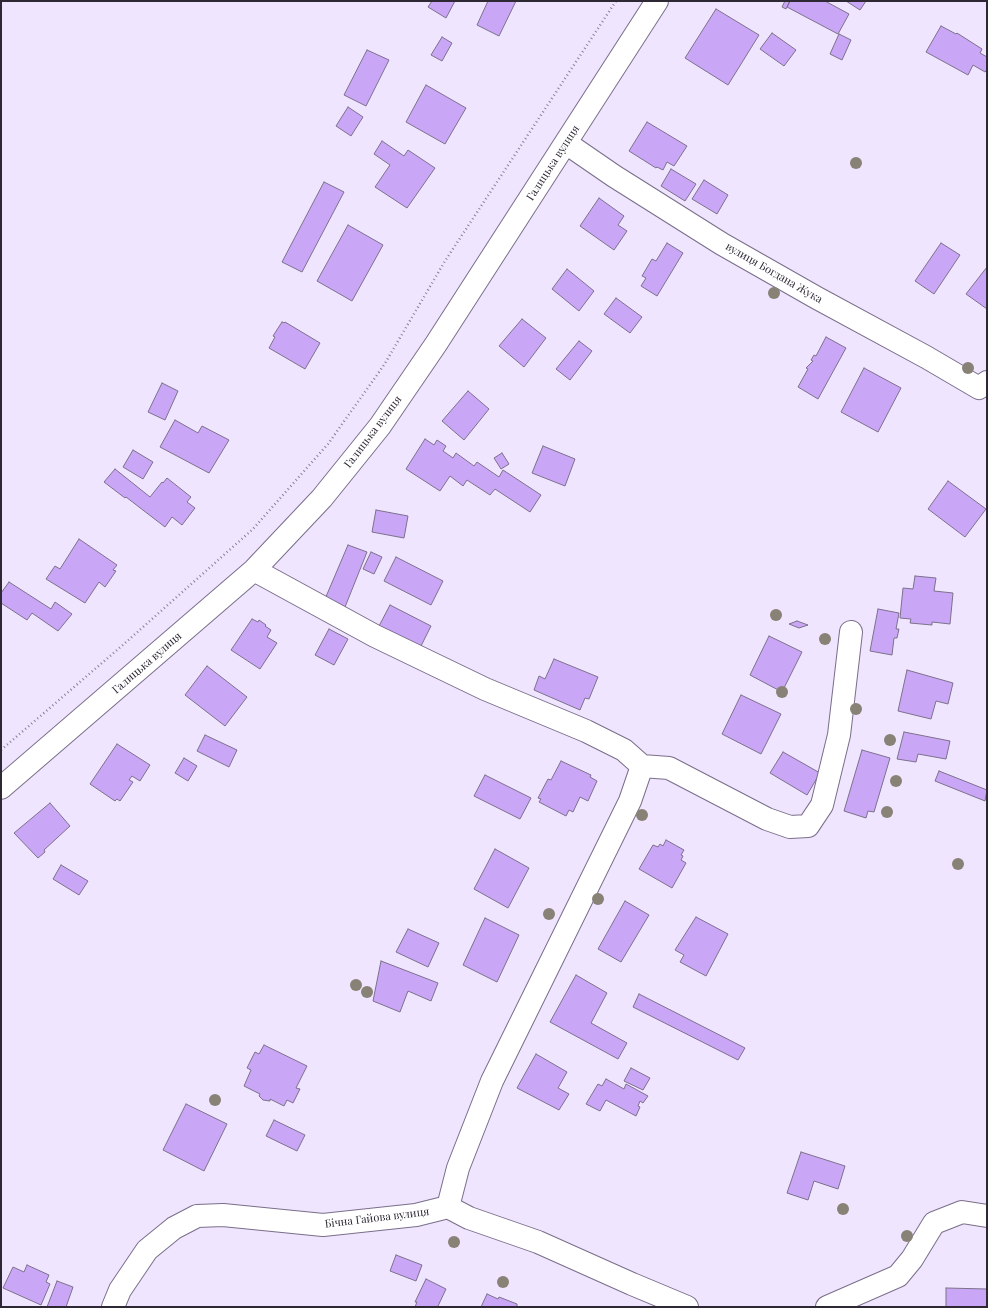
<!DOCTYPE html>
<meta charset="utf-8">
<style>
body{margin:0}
#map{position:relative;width:988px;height:1308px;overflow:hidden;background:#f0e5ff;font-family:"Playfair Display",serif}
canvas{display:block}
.frame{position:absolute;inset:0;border:2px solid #2d2834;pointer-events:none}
</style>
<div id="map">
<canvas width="988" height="1308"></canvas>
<div class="frame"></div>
</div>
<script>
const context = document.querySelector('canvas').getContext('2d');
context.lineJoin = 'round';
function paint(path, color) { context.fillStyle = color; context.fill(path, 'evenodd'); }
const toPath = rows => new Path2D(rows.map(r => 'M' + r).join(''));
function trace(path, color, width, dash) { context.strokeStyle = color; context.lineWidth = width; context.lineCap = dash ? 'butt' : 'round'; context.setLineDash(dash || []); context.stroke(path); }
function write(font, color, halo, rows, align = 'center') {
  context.font = font + ' "Playfair Display",serif'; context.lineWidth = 3.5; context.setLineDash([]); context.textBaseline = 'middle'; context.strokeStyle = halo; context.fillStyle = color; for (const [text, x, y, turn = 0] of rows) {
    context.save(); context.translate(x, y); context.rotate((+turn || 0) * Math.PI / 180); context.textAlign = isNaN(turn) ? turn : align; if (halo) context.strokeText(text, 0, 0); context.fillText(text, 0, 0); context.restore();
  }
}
const building = toPath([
 [432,1,455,1,446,18,428,7,432,1],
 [488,1,516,1,499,36,477,25,488,1],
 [785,1,790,1,786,9,782,7,785,1],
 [790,1,825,1,849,14,838,34,787,7,790,1],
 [846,1,866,1,860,10,846,1],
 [716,9,759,35,728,85,685,58,716,9],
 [941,26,956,34,957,33,982,49,980,53,987,57,987,69,985,72,973,65,968,75,926,52,941,26],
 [772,33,796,50,784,66,760,49,772,33],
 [839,34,851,40,842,60,830,54,839,34],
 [442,37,452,43,442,61,431,55,442,37],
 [367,50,389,60,366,106,344,95,367,50],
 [426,85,466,108,445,144,406,122,426,85],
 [348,107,363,117,351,136,336,126,348,107],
 [647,122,687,146,674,166,667,162,663,170,657,167,656,168,629,151,647,122],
 [382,141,404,156,408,150,435,168,407,208,375,187,390,165,374,154,382,141],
 [671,169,696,184,685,201,661,186,671,169],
 [704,180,728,195,717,214,692,199,704,180],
 [324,182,344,192,302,272,282,262,324,182],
 [599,198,624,216,618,225,627,231,614,250,580,226,599,198],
 [348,225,383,245,352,301,317,281,348,225],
 [667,243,683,253,657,296,641,286,646,278,642,276,652,259,656,261,667,243],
 [941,243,960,255,934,294,915,281,941,243],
 [987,267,987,309,966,294,987,267],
 [567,269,594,291,579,311,552,289,567,269],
 [616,298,642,317,630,333,604,314,616,298],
 [522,319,546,338,524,367,499,346,522,319],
 [282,322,284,323,285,322,320,343,305,369,269,348,275,337,273,336,282,322],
 [826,337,846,348,818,399,798,387,808,369,806,368,813,361,811,360,814,355,816,356,826,337],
 [579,341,592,351,570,380,556,369,579,341],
 [864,368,901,388,878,432,841,412,864,368],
 [162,383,178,391,165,420,148,412,162,383],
 [468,391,489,409,464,440,442,421,468,391],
 [175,420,198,433,202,426,229,440,209,473,160,447,175,420],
 [425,439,434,445,437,440,446,446,443,451,453,458,456,453,474,466,477,462,499,477,503,470,541,495,530,512,495,489,490,495,467,480,463,486,450,476,440,491,406,469,425,439],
 [543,446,575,459,565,486,532,473,543,446],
 [133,450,153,462,143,479,123,467,133,450],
 [502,453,509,464,501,469,494,458,502,453],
 [115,469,150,497,162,482,163,483,167,478,191,497,187,502,195,508,182,525,172,517,165,527,126,497,125,498,104,482,115,469],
 [948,481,986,509,965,537,928,509,948,481],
 [376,510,408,516,404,538,372,532,376,510],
 [79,539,117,565,113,570,116,571,105,587,99,582,85,603,46,579,55,566,60,569,79,539],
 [348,545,367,552,345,607,325,599,348,545],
 [371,552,382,557,374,574,363,569,371,552],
 [396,557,443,581,431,605,384,581,396,557],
 [915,576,936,578,934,591,953,593,950,624,932,622,932,625,910,623,911,619,900,618,903,588,913,589,915,576],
 [9,582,51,609,55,602,72,614,58,631,32,613,27,620,1,603,1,593,9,582],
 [390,605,431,626,420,648,379,626,390,605],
 [878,609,899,613,896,629,899,629,897,638,894,638,892,655,870,651,878,609],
 [252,619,258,622,259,620,266,625,265,626,271,630,267,637,277,643,260,669,231,650,252,619],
 [797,621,808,625,799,628,789,624,797,621],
 [329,629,348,639,334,665,315,655,329,629],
 [769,636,802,652,782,692,750,675,769,636],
 [554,659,598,677,589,699,585,698,580,710,534,690,539,676,545,679,554,659],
 [207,666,247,697,225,726,185,695,207,666],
 [907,670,953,683,948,704,936,701,931,719,898,711,907,670],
 [741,695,781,714,761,754,722,734,741,695],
 [904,732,950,741,946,759,918,754,916,762,897,759,904,732],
 [205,735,237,750,229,767,197,751,205,735],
 [117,744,150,765,140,781,132,776,129,780,133,782,120,801,117,799,115,801,90,784,117,744],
 [862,750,890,758,874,812,868,811,866,818,844,811,862,750],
 [783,752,820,773,807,795,770,773,783,752],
 [184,758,197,766,188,781,175,773,184,758],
 [561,761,591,775,590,777,597,781,588,801,580,797,573,812,569,810,566,816,539,802,541,799,538,798,548,779,551,780,561,761],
 [939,771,987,790,985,801,935,781,939,771],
 [485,775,531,798,520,819,474,796,485,775],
 [50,803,70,826,44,850,45,852,38,858,14,833,50,803],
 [666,840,684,850,681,855,683,856,681,860,686,863,672,888,639,869,653,845,658,847,660,844,663,846,666,840],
 [495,849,529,868,508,908,474,889,495,849],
 [61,865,88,881,79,895,53,879,61,865],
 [625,901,649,915,621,962,598,949,625,901],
 [696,917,728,934,706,976,680,962,684,955,675,950,696,917],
 [485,918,519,935,497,982,463,965,485,918],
 [408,929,439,943,428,967,396,952,408,929],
 [381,961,438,983,431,1001,408,991,400,1012,373,1001,381,961],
 [576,975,607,993,591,1023,627,1043,618,1059,550,1022,576,975],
 [639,994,745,1048,738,1060,633,1007,639,994],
 [264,1045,307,1066,296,1088,300,1089,293,1103,287,1100,284,1106,270,1099,270,1101,263,1100,259,1096,260,1094,244,1086,251,1070,247,1068,255,1052,259,1054,264,1045],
 [536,1054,567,1072,558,1088,569,1094,559,1110,517,1088,536,1054],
 [631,1068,650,1078,643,1090,624,1081,631,1068],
 [606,1079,624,1089,626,1084,648,1096,643,1103,640,1101,638,1106,640,1107,636,1116,606,1100,600,1111,586,1104,598,1084,602,1086,606,1079],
 [186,1104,227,1124,204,1171,163,1150,186,1104],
 [274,1120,305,1135,297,1151,266,1136,274,1120],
 [801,1152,845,1166,838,1189,814,1181,808,1200,787,1193,801,1152],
 [396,1255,422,1265,416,1281,390,1271,396,1255],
 [27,1265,49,1275,46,1282,50,1284,41,1305,3,1288,13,1267,24,1272,27,1265],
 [426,1279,446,1289,438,1306,440,1307,415,1307,417,1302,415,1302,426,1279],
 [57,1281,73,1287,66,1307,47,1307,57,1281],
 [946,1288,987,1289,987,1307,946,1307,946,1288],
 [487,1294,498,1299,499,1297,517,1304,517,1307,481,1307,487,1294]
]);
paint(building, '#caa7f6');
trace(building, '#7c708c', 1);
const minor = toPath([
 [566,143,614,176,722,244,817,298,926,357,979,388,987,382],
 [254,570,375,636,485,689,586,731,624,750,642,766,630,801,492,1081,458,1168,448,1207],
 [642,766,669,768,767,819,790,827,808,826,822,805,839,735,851,632],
 [1,788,254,570,322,498,380,426,436,344,657,1],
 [113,1307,120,1290,147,1250,174,1228,197,1216,223,1215,323,1225,416,1215,448,1207,469,1218,538,1242,632,1284,687,1307],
 [827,1307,898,1276,912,1259,934,1223,962,1212,987,1216]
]);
trace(minor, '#7a6e8a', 24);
trace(toPath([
 [1,750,124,644,253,529,328,444,384,365,445,261,616,1]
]), '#8a8295', 2.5, [1, 3]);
trace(minor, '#fff', 22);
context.fillStyle = '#878176';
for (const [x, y] of [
 [856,163],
 [774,293],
 [968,368],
 [776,615],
 [825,639],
 [782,692],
 [856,709],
 [890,740],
 [896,781],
 [887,812],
 [642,815],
 [958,864],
 [598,899],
 [549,914],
 [356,985],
 [367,992],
 [215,1100],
 [843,1209],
 [907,1236],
 [454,1242],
 [503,1282]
]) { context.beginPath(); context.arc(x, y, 6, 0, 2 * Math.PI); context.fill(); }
write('11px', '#2d2834', '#fff', [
 ["Галицька вулиця",553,163,-57],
 ["вулиця Богдана Жука",774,273,30],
 ["Галицька вулиця",373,432,-53],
 ["Галицька вулиця",147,663,-41],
 ["Бічна Гайова вулиця",377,1218,-7]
]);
</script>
